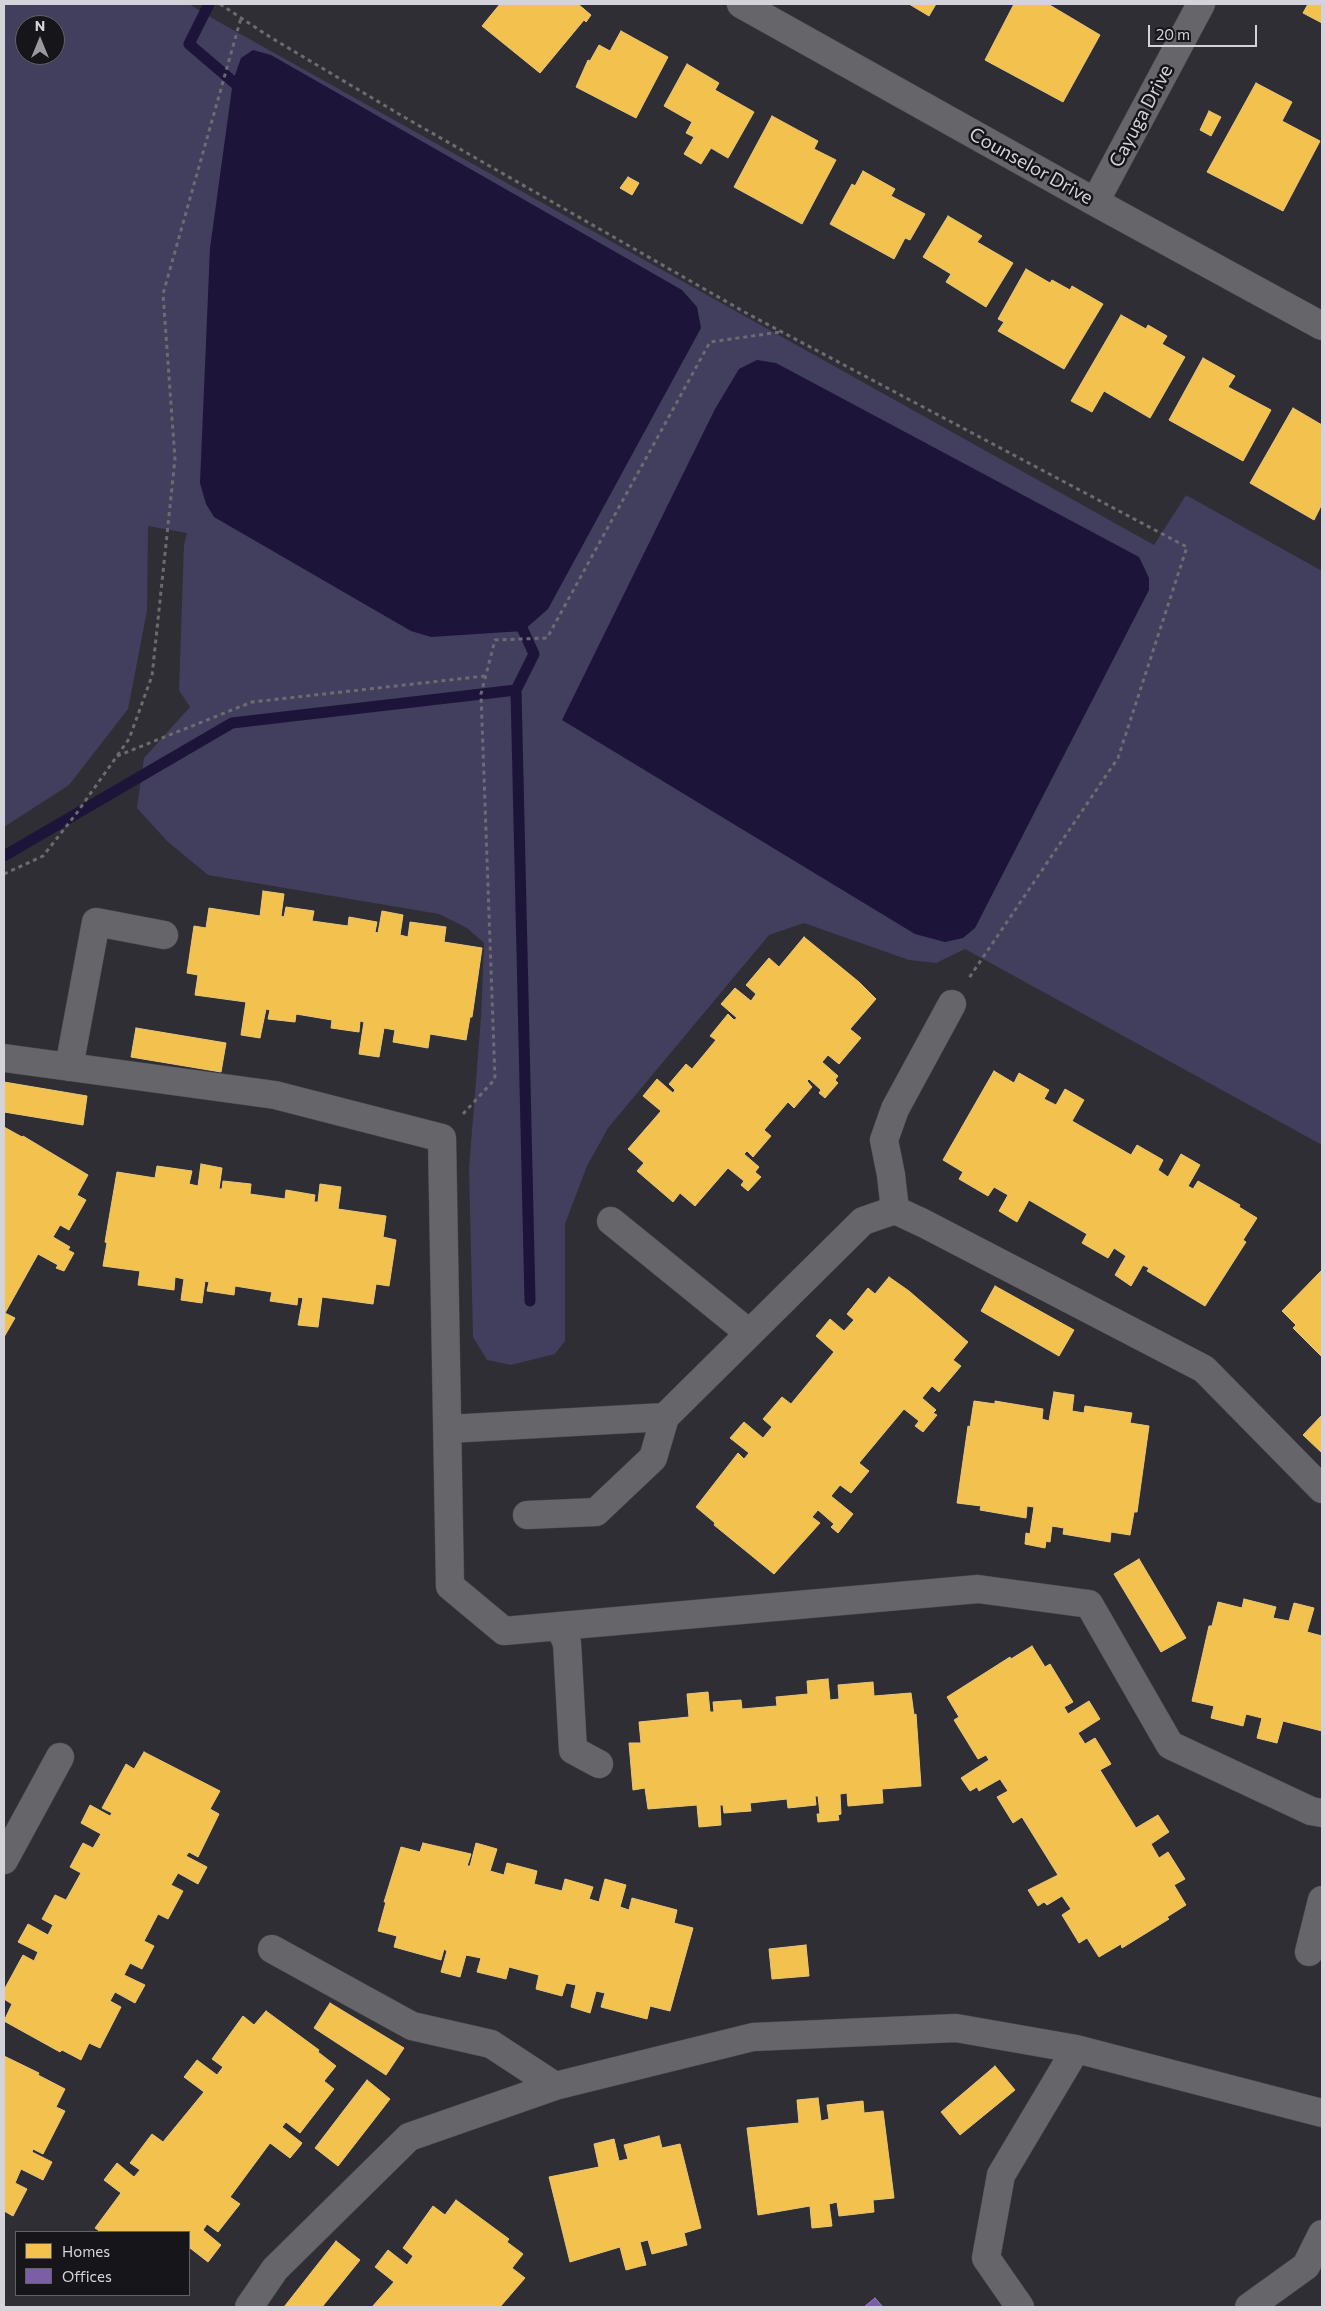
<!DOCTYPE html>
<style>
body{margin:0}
#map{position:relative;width:1326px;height:2311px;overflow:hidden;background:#2f2e34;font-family:Commissioner,sans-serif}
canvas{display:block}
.frame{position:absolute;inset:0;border:5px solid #d3d3d9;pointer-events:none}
.legend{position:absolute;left:15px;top:2231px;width:175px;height:65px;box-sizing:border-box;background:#16151a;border:1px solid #626166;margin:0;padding:6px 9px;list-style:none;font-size:15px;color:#d3d3d9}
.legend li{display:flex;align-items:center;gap:10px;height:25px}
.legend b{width:25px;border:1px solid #626166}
.north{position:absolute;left:15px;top:15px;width:50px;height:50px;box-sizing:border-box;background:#16151a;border:1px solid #626166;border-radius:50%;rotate:0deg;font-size:14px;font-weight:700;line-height:20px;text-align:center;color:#d3d3d9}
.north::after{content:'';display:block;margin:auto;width:18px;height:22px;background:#9a999f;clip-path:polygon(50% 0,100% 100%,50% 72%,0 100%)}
.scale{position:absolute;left:1148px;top:25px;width:109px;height:22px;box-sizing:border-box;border:2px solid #d3d3d9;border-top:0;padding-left:6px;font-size:15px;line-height:18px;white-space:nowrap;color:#d3d3d9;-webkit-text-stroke:4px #16151a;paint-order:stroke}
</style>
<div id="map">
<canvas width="1326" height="2311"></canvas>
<div class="frame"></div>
<ul class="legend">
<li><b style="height:14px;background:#f2c14e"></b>Homes</li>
<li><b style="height:14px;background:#7b5ea7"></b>Offices</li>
</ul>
<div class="north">N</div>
<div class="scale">20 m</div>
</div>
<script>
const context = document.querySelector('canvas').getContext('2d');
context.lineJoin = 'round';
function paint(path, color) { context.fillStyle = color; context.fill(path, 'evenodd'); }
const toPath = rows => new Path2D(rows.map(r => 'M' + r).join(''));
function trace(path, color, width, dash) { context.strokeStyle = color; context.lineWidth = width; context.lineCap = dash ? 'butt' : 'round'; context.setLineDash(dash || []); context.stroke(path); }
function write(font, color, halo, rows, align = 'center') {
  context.font = font + ' Commissioner,sans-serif'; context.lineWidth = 5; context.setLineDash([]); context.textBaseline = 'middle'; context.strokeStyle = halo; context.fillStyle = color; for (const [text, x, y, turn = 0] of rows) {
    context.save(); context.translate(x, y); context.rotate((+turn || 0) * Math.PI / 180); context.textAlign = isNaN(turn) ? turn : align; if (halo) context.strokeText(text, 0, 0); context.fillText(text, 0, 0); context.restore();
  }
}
paint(toPath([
 [4,4,189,4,210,17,1154,545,1186,495,1322,571,1322,1145,965,949,936,963,909,960,804,923,769,935,608,1128,587,1166,565,1224,565,1341,555,1354,511,1365,487,1360,473,1337,469,1169,481,1017,484,943,467,928,439,914,208,875,167,841,137,808,144,758,190,707,179,690,184,545,187,533,148,526,147,611,128,709,69,785,4,827],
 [25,25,55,25,55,55,25,55]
]), '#423e5d');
paint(toPath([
 [253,50,271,55,682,290,697,307,701,328,548,609,523,631,431,637,411,631,214,517,206,504,200,483,210,248,233,81,241,58],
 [757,360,776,363,1139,557,1149,578,1149,590,975,928,963,938,945,942,915,934,562,720,715,409,739,369]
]), '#1d143a');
const homes = toPath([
 [500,4,578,4,591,15,586,22,584,20,540,73,482,26,500,4],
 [909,4,936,4,929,16,909,4],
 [1014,4,1048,4,1100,35,1063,102,985,60,1014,4],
 [1308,4,1322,4,1322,23,1303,13,1308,4],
 [621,31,668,57,636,118,576,87,588,60,590,61,599,45,610,51,621,31],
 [687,64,719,83,715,90,754,112,728,158,711,148,701,164,684,154,694,137,686,133,692,122,664,106,687,64],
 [1256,83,1292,102,1282,121,1320,141,1283,211,1207,172,1256,83],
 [1209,111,1221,117,1211,136,1200,130,1209,111],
 [772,116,818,141,814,149,836,160,802,224,734,187,772,116],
 [863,171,895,189,891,196,925,214,910,240,905,238,894,259,830,224,852,184,855,186,863,171],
 [628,177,639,183,632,195,620,188,628,177],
 [948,216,982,236,977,242,1013,263,986,307,946,282,951,274,923,257,948,216],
 [1026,269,1050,283,1052,280,1070,290,1072,286,1103,304,1064,369,998,331,1004,322,998,319,1026,269],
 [1121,315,1146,329,1148,325,1167,336,1162,344,1185,357,1150,418,1104,391,1092,412,1071,401,1121,315],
 [1203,358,1235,376,1228,387,1271,410,1243,461,1169,420,1203,358],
 [1293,408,1322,425,1322,504,1314,520,1250,483,1293,408],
 [263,891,284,894,281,916,284,917,286,907,314,911,312,921,348,926,349,917,377,922,375,932,378,933,382,911,403,915,400,935,408,937,410,922,446,927,444,942,482,948,472,1017,470,1017,466,1040,430,1034,428,1048,393,1042,395,1030,384,1028,379,1057,359,1054,364,1022,360,1021,359,1032,331,1028,332,1020,296,1014,295,1022,268,1019,270,1010,266,1009,260,1038,241,1035,246,1002,195,995,198,975,187,973,194,926,206,928,209,908,260,916,263,891],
 [804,937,859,982,876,999,850,1029,861,1038,839,1064,828,1055,822,1062,838,1076,835,1080,838,1083,825,1098,819,1093,821,1090,809,1079,807,1081,812,1087,794,1108,788,1102,764,1130,771,1136,753,1157,747,1151,744,1154,759,1167,755,1172,761,1177,748,1191,741,1185,744,1181,728,1168,695,1206,680,1193,673,1202,637,1171,644,1163,628,1149,661,1111,643,1096,657,1079,673,1093,675,1090,669,1084,686,1064,692,1069,716,1040,710,1036,728,1014,734,1020,737,1018,721,1004,735,988,751,1001,756,994,746,985,769,958,779,967,804,937],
 [136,1028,226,1043,221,1072,131,1057,136,1028],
 [994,1071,1014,1083,1019,1073,1049,1090,1044,1099,1056,1105,1065,1089,1084,1100,1072,1121,1131,1155,1137,1145,1163,1160,1158,1170,1168,1177,1181,1154,1200,1165,1188,1186,1193,1189,1198,1181,1240,1205,1239,1207,1257,1218,1243,1240,1246,1242,1205,1306,1147,1271,1149,1268,1143,1265,1131,1286,1115,1275,1126,1256,1114,1248,1108,1258,1082,1243,1087,1234,1029,1200,1017,1222,999,1211,1008,1195,994,1187,988,1196,959,1179,963,1172,943,1160,994,1071],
 [4,1082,87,1096,83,1125,4,1112,4,1082],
 [4,1127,22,1137,23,1136,88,1175,77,1195,86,1200,69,1230,60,1225,53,1237,70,1247,68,1250,74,1253,64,1271,56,1268,58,1265,38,1254,5,1313,15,1318,4,1337,4,1127],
 [201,1164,222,1168,219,1189,222,1189,223,1181,251,1184,250,1194,285,1199,286,1190,315,1195,314,1202,318,1202,320,1184,341,1187,338,1209,386,1216,383,1237,396,1240,389,1286,376,1284,373,1304,322,1297,318,1327,298,1325,303,1298,298,1297,297,1305,270,1301,272,1292,235,1286,234,1295,207,1291,209,1282,205,1281,202,1303,181,1300,184,1279,175,1277,174,1290,138,1285,140,1271,103,1266,107,1243,105,1242,117,1172,155,1178,157,1166,192,1171,189,1184,198,1186,201,1164],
 [1322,1270,1322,1357,1293,1328,1296,1325,1282,1311,1322,1270],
 [889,1277,909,1291,968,1342,953,1360,961,1366,939,1392,932,1386,922,1398,936,1410,933,1413,937,1415,923,1432,915,1426,919,1421,904,1409,859,1463,869,1471,851,1493,840,1485,831,1496,853,1514,838,1533,831,1527,834,1524,818,1510,812,1517,820,1523,774,1574,714,1525,715,1523,696,1507,738,1453,744,1459,749,1453,730,1438,744,1422,763,1438,772,1427,763,1419,782,1397,791,1404,834,1352,816,1336,830,1319,844,1331,854,1320,847,1314,868,1288,875,1294,889,1277],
 [995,1286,1074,1330,1059,1356,981,1311,995,1286],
 [1054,1392,1074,1395,1072,1411,1084,1413,1085,1406,1132,1413,1130,1423,1149,1426,1137,1512,1134,1512,1130,1535,1111,1532,1110,1542,1063,1534,1064,1528,1052,1526,1050,1542,1046,1541,1045,1548,1025,1544,1026,1533,1030,1534,1034,1507,1027,1506,1026,1518,980,1510,981,1506,957,1503,968,1426,970,1427,974,1401,995,1404,995,1401,1043,1409,1042,1419,1049,1421,1054,1392],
 [1322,1415,1322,1453,1303,1435,1322,1415],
 [1139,1559,1186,1638,1161,1652,1114,1574,1139,1559],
 [1244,1599,1276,1607,1273,1618,1289,1621,1294,1603,1314,1608,1307,1632,1322,1636,1322,1731,1283,1721,1277,1743,1257,1738,1262,1718,1246,1714,1243,1726,1211,1718,1214,1706,1192,1701,1209,1626,1212,1626,1218,1602,1242,1608,1244,1599],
 [1032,1646,1045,1667,1050,1664,1073,1702,1064,1707,1068,1714,1089,1701,1100,1719,1078,1733,1085,1744,1095,1738,1111,1764,1100,1770,1136,1828,1158,1815,1169,1832,1151,1844,1159,1858,1168,1852,1185,1879,1174,1885,1186,1905,1167,1917,1169,1919,1122,1948,1121,1944,1099,1957,1087,1938,1079,1943,1062,1915,1071,1909,1062,1896,1047,1905,1044,1902,1038,1906,1028,1890,1058,1875,1022,1817,1013,1823,997,1797,1008,1791,1000,1779,979,1791,977,1787,970,1791,961,1778,989,1760,986,1755,978,1759,954,1720,959,1717,947,1697,1010,1657,1011,1659,1032,1646],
 [828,1679,830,1700,839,1699,838,1685,873,1682,874,1696,911,1693,914,1715,916,1714,921,1786,882,1789,883,1803,848,1806,847,1793,840,1794,841,1814,838,1815,839,1820,818,1822,817,1814,820,1814,818,1796,815,1796,816,1805,788,1808,787,1799,750,1803,751,1811,724,1813,723,1805,720,1805,721,1825,699,1827,697,1805,648,1809,645,1788,633,1790,629,1743,641,1743,639,1722,689,1717,687,1694,708,1692,710,1712,714,1712,713,1702,741,1700,742,1709,777,1706,776,1697,808,1694,807,1681,828,1679],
 [144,1752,220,1791,210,1809,219,1814,198,1857,189,1852,186,1856,207,1867,198,1884,178,1873,171,1885,183,1891,168,1919,158,1914,144,1941,154,1946,142,1969,130,1963,124,1975,145,1985,135,2003,115,1992,110,2001,121,2007,100,2048,89,2043,81,2060,62,2050,60,2052,4,2021,12,2004,4,1999,4,1990,23,1955,34,1961,38,1952,18,1942,28,1924,48,1935,53,1925,42,1919,55,1895,66,1900,81,1873,70,1867,83,1843,93,1848,101,1834,81,1823,90,1805,110,1816,112,1813,102,1808,126,1764,134,1769,144,1752],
 [423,1843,471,1854,467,1866,470,1866,476,1843,497,1849,490,1871,504,1875,507,1863,537,1871,534,1884,562,1891,565,1879,593,1887,589,1899,599,1902,605,1879,626,1885,620,1907,629,1910,632,1898,677,1910,674,1923,693,1928,670,2011,650,2006,647,2019,601,2007,605,1993,596,1991,590,2013,571,2007,576,1985,566,1983,562,1996,536,1989,539,1975,509,1967,506,1979,477,1972,481,1958,466,1955,460,1977,441,1972,447,1951,444,1949,441,1960,394,1947,397,1936,378,1931,386,1902,384,1902,401,1847,420,1852,423,1843],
 [806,1945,809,1976,772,1979,769,1949,806,1945],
 [330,2003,404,2048,386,2075,314,2028,330,2003],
 [266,2011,319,2050,318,2052,336,2066,324,2081,334,2089,300,2133,286,2122,282,2127,302,2143,300,2146,290,2158,270,2143,230,2197,240,2204,218,2232,207,2224,203,2230,221,2245,208,2262,190,2248,189,2250,189,2232,101,2232,95,2228,121,2193,104,2180,117,2163,134,2177,140,2170,130,2163,152,2134,163,2142,204,2092,184,2077,197,2060,217,2075,223,2067,212,2059,243,2016,254,2025,266,2011],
 [4,2056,39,2073,38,2075,65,2089,56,2107,65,2111,43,2154,33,2149,32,2152,52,2162,43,2180,21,2169,15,2183,27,2189,13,2216,4,2211,4,2056],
 [995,2066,1015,2090,960,2135,941,2112,995,2066],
 [367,2080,390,2099,338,2166,315,2148,367,2080],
 [818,2098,821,2121,829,2119,827,2105,863,2101,864,2113,883,2111,894,2198,873,2200,874,2212,839,2216,837,2202,829,2204,832,2226,812,2228,810,2206,758,2215,747,2128,799,2123,797,2100,818,2098],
 [659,2136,662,2148,680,2144,701,2228,684,2233,687,2245,652,2254,648,2240,640,2242,646,2265,641,2266,626,2270,620,2247,570,2262,549,2177,599,2167,594,2144,614,2139,619,2161,628,2159,624,2145,659,2136],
 [456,2200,509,2239,507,2242,523,2254,512,2268,525,2278,500,2307,372,2307,394,2282,375,2267,388,2250,407,2265,413,2256,403,2248,433,2206,445,2215,456,2200],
 [336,2241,360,2260,322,2307,284,2307,336,2241]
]);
paint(homes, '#f2c14e');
trace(homes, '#e9c678', 1);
const offices = toPath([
 [875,2298,883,2307,864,2307,875,2298]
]);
paint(offices, '#7b5ea7');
trace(offices, '#9581b6', 1);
trace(toPath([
 [209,4,189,44,244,91],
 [517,617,534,654,516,690,530,1301],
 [4,856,232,723,516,690]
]), '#1d143a', 11);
const minor = toPath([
 [741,4,1095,202,1322,326],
 [1095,202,1201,4],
 [4,1058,275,1095,442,1138,450,1586,504,1631,978,1589,1089,1604,1170,1745,1311,1811,1322,1813],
 [69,1067,96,922,164,935],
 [895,1210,891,1175,884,1140,895,1109,952,1004],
 [611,1221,749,1333],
 [448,1429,665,1417,863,1221,895,1210,923,1223,1204,1369,1322,1489],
 [527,1515,596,1512,653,1458,665,1417],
 [559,1626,567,1643,573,1750,599,1764],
 [4,1860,60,1757],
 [272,1949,412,2026,491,2044,555,2086],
 [1309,1952,1322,1900],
 [249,2307,275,2269,409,2137,555,2086,753,2037,956,2028,1076,2049,1322,2113],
 [1020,2307,986,2258,1001,2175,1076,2049],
 [1249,2307,1306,2266,1322,2234]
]);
trace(minor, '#49494d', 29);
trace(toPath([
 [220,4,270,37,404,117,748,314,1187,547,1118,758,969,978],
 [117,756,252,702,485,676],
 [4,874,43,856,76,814,129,739,152,676,175,459,163,294,241,18],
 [463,1114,495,1079,481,694,495,640,547,638,710,342,780,332]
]), '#6c6b70', 3, [4, 4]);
trace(minor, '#65656a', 28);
write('19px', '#d3d3d9', '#16151a', [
 ["Cayuga Drive",1141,116,-62],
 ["Counselor Drive",1031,166,29]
]);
</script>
